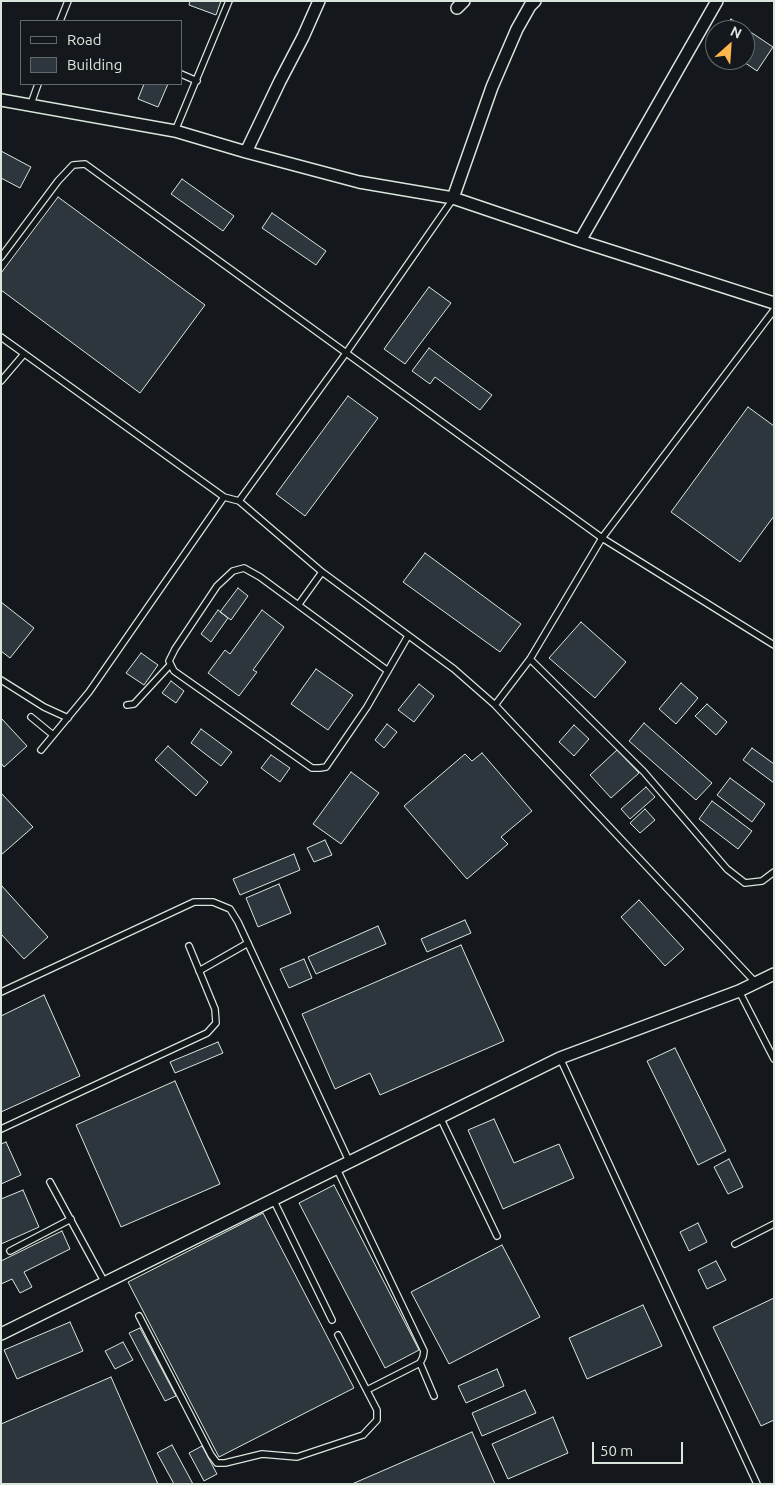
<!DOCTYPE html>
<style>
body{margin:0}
#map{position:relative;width:775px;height:1485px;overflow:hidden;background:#14181c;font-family:Ubuntu,sans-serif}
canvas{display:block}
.frame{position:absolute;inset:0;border:2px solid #d8e6dc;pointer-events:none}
.legend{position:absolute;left:20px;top:20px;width:162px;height:65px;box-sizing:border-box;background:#14181c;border:1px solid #626a69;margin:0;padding:6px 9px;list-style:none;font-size:15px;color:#d8e6dc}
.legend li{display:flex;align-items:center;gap:10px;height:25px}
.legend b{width:25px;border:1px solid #626a69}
.north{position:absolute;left:705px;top:20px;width:50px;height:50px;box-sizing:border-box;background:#14181c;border:1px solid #626a69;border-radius:50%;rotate:26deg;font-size:14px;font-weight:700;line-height:20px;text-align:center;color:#d8e6dc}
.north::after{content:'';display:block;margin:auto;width:18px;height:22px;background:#ffb74d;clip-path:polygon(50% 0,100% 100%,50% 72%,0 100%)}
.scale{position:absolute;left:592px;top:1442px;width:91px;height:22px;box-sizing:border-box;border:2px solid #d8e6dc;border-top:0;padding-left:6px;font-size:15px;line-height:18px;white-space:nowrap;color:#d8e6dc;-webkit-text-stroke:4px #14181c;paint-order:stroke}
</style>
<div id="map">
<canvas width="775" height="1485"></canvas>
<div class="frame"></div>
<ul class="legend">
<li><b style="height:6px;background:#14181c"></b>Road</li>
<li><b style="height:14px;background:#2c363c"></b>Building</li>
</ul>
<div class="north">N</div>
<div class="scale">50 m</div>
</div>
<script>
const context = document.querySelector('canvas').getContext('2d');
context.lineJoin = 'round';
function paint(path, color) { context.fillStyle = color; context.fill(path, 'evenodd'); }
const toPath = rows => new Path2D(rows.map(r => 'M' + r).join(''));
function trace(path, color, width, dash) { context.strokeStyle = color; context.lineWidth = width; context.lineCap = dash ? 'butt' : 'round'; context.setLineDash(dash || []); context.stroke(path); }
const building = toPath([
 [190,1,221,1,216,15,189,5,190,1],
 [731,19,773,47,757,71,741,60,745,60,745,30,723,30,731,19],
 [144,84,168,84,158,107,138,99,144,84],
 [1,151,31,167,20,188,1,178,1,151],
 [182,179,234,216,223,231,171,194,182,179],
 [58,197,205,305,140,393,1,290,1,273,58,197],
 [272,213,326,251,316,265,262,228,272,213],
 [429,287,451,303,405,364,384,349,429,287],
 [429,348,492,395,480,410,435,377,430,384,412,371,429,348],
 [348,396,378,418,305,516,276,494,348,396],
 [748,407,774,426,774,516,740,562,671,512,748,407],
 [425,553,521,624,500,652,403,582,425,553],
 [238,588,248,596,231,620,220,612,238,588],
 [1,602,34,628,10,658,1,651,1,602],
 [218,610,228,618,211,642,201,634,218,610],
 [262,610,284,627,253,670,257,672,239,696,208,673,225,650,230,654,262,610],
 [581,622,626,662,595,698,549,658,581,622],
 [141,653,158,665,144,685,126,673,141,653],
 [316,669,353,695,328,730,291,704,316,669],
 [171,681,184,691,176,703,162,693,171,681],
 [681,683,698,698,676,724,659,709,681,683],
 [419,684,434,696,414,722,398,710,419,684],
 [707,704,727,722,716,735,695,716,707,704],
 [1,718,27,746,4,767,1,763,1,718],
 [644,723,712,783,696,800,629,741,644,723],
 [387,724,397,732,384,748,375,740,387,724],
 [574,725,589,739,574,756,559,742,574,725],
 [201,729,232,752,221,766,191,743,201,729],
 [168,746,208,782,196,796,155,760,168,746],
 [752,748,774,764,774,783,743,760,752,748],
 [617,750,639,773,611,798,590,775,617,750],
 [482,753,532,811,501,837,508,844,467,879,404,806,465,754,472,761,482,753],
 [271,755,290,768,280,782,261,768,271,755],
 [351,772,379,793,341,844,313,824,351,772],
 [730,778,765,804,752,822,717,795,730,778],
 [646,787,655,797,630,819,621,809,646,787],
 [1,793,33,827,1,855,1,793],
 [712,801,752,831,738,849,699,819,712,801],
 [645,809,655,820,640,833,630,823,645,809],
 [325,840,332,855,314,862,307,848,325,840],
 [294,854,300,870,240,895,233,879,294,854],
 [279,884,291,913,258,927,246,898,279,884],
 [1,885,48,937,24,959,1,934,1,885],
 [639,900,684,949,665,966,621,917,639,900],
 [465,920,471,933,427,952,421,939,465,920],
 [378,926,386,944,316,974,308,957,378,926],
 [461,945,504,1041,380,1095,370,1073,335,1089,302,1014,461,945],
 [304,959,312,978,289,988,280,969,304,959],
 [44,995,80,1076,1,1112,1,1016,44,995],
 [218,1042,223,1053,175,1073,170,1062,218,1042],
 [675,1048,726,1151,698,1165,647,1061,675,1048],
 [175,1081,220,1184,121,1227,76,1125,175,1081],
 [494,1119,514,1163,559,1144,574,1178,503,1209,468,1130,494,1119],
 [6,1142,21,1175,1,1184,1,1144,6,1142],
 [729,1159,743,1187,728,1194,714,1167,729,1159],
 [334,1185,419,1350,385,1368,299,1203,334,1185],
 [23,1190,39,1227,1,1244,1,1199,23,1190],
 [263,1213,354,1388,219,1457,128,1282,263,1213],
 [698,1223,707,1242,689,1251,680,1232,698,1223],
 [62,1231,70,1249,24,1272,32,1287,20,1293,12,1279,1,1284,1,1261,62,1231],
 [502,1245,540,1317,449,1364,411,1292,502,1245],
 [716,1261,726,1280,707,1289,698,1270,716,1261],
 [774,1298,774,1420,761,1426,713,1327,774,1298],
 [643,1305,662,1346,587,1379,569,1338,643,1305],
 [70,1322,83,1351,17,1379,4,1350,70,1322],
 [140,1328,176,1396,165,1401,129,1333,140,1328],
 [123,1342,133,1360,115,1369,105,1351,123,1342],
 [497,1369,504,1386,466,1403,458,1386,497,1369],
 [111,1377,158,1484,1,1484,1,1424,111,1377],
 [525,1390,536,1413,482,1436,472,1413,525,1390],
 [553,1417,568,1453,508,1479,492,1444,553,1417],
 [472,1432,495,1484,352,1484,472,1432],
 [172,1445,193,1484,174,1484,157,1453,172,1445],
 [202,1446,217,1474,204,1481,189,1453,202,1446]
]);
paint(building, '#2c363c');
trace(building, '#d8e6dc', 1);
const lane = toPath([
 [60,21,68,1],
 [181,74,197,81],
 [31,104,38,84],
 [175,131,229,1],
 [1,257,58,181,73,165,85,164,602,538,774,645],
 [1,337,224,497,239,501,322,572,454,669,495,705,756,983],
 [1,381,24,354],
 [239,501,346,353,453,199],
 [299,604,322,572],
 [530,659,644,772,727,869,745,883,762,881,774,872],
 [388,671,260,577,244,568,233,571,217,586,175,649,169,661,174,671,312,768,320,768,326,767,367,707,408,636],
 [1,680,44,707,68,718],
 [127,705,134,704,170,665],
 [495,705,530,659,602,538,774,310],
 [31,717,53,735],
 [41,750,89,692,224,497],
 [199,971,248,943],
 [739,991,774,1059],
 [1,992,194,902,213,902,230,909,238,922,349,1161],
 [560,1058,757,1484],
 [440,1117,497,1236],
 [1,1129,207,1033,216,1023,215,1009,189,946],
 [336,1167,424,1351,423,1357,420,1363,367,1390],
 [50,1182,105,1283],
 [273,1199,332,1320],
 [735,1244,774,1224],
 [10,1251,71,1219],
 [139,1316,211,1455,217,1463,225,1463,262,1454,297,1457,363,1435,377,1420,377,1410,338,1335],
 [420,1363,434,1396]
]);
const street = toPath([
 [457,8,464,1],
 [1,100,175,131,246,152,359,182,453,198,580,241,774,303],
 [246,152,280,81,303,37,319,1],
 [453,198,492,87,517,29,530,6,535,1],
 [580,241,717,1],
 [1,1334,560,1058,739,991,774,974]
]);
trace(lane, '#d8e6dc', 8);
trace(street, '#d8e6dc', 14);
trace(lane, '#14181c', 5.5);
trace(street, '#14181c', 11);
</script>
